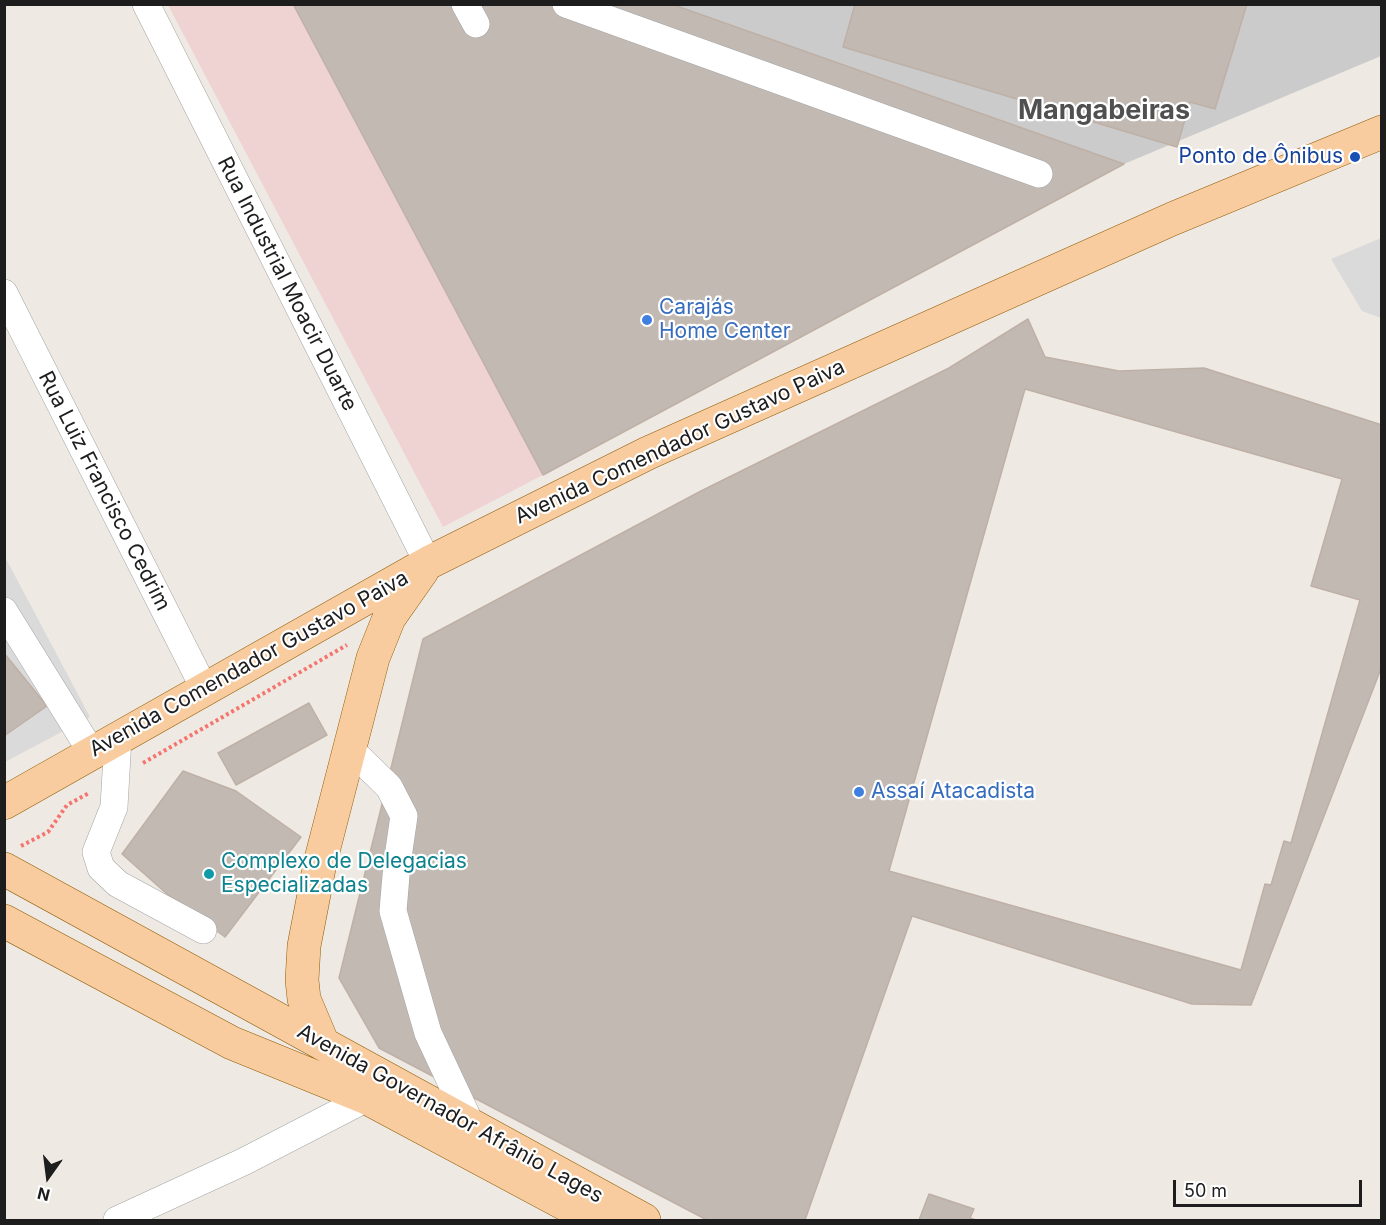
<!DOCTYPE html>
<meta charset="utf-8">
<style>
body{margin:0}
#map{position:relative;width:1386px;height:1225px;overflow:hidden;background:#eeeae3;font-family:Inter,sans-serif}
canvas{display:block}
.frame{position:absolute;inset:0;border:6px solid #1d1d1d;pointer-events:none}
.north{position:absolute;left:18px;top:1147px;width:60px;height:60px;-webkit-text-stroke:4px #fff;paint-order:stroke;rotate:194deg;font-size:16px;font-weight:700;line-height:24px;text-align:center;color:#1d1d1d}
.north::after{content:'';display:block;margin:auto;width:21px;height:27px;background:#1d1d1d;clip-path:polygon(50% 0,100% 100%,50% 72%,0 100%)}
.scale{position:absolute;left:1173px;top:1180px;width:189px;height:27px;box-sizing:border-box;border:3px solid #1d1d1d;border-top:0;padding-left:8px;font-size:18px;line-height:21px;white-space:nowrap;color:#1d1d1d;-webkit-text-stroke:4px #fff;paint-order:stroke}
</style>
<div id="map">
<canvas width="1386" height="1225"></canvas>
<div class="frame"></div>
<div class="north">N</div>
<div class="scale">50 m</div>
</div>
<script>
const context = document.querySelector('canvas').getContext('2d');
context.lineJoin = 'round';
function paint(path, color) { context.fillStyle = color; context.fill(path, 'evenodd'); }
const toPath = rows => new Path2D(rows.map(r => 'M' + r).join(''));
function trace(path, color, width, dash) { context.strokeStyle = color; context.lineWidth = width; context.lineCap = dash ? 'butt' : 'round'; context.setLineDash(dash || []); context.stroke(path); }
function write(font, color, halo, rows, align = 'center') {
  context.font = font + ' Inter,sans-serif'; context.lineWidth = 4.5; context.setLineDash([]); context.textBaseline = 'middle'; context.strokeStyle = halo; context.fillStyle = color; for (const [text, x, y, turn = 0] of rows) {
    context.save(); context.translate(x, y); context.rotate((+turn || 0) * Math.PI / 180); context.textAlign = isNaN(turn) ? turn : align; if (halo) context.strokeText(text, 0, 0); context.fillText(text, 0, 0); context.restore();
  }
}
paint(toPath([
 [1381,238,1381,318,1362,311,1331,259],
 [4,555,90,717,5,762,4,762]
]), '#dbdada');
paint(toPath([
 [168,5,293,5,543,475,443,527]
]), '#efd3d3');
paint(toPath([
 [671,5,1381,5,1381,56,1124,164]
]), '#cbcbcb');
const building = toPath([
 [293,4,671,4,1124,164,543,475,293,4],
 [855,4,1247,4,1215,109,1190,102,1177,147,843,47,855,4],
 [1028,319,1045,357,1119,371,1204,368,1382,425,1382,666,1251,1005,1192,1004,912,916,805,1220,707,1220,379,1048,339,978,423,639,701,491,949,368,1028,319],
 [1025,389,1342,479,1311,586,1360,600,1291,843,1284,841,1271,885,1265,884,1241,970,889,871,1025,389],
 [4,653,47,706,4,736,4,653],
 [309,703,327,735,236,785,218,753,309,703],
 [183,771,236,791,301,837,225,937,167,894,122,854,183,771],
 [929,1194,974,1209,970,1218,976,1220,919,1220,929,1194]
]);
paint(building, '#c2b9b3');
trace(building, '#bfb0a6', 1.5);
const minor = toPath([
 [146,4,428,563],
 [465,4,476,24],
 [566,4,1039,174],
 [4,293,204,688],
 [4,611,92,753],
 [118,738,114,807,96,852,101,868,118,884,203,930],
 [348,747,389,787,404,816,397,864,393,911,428,1033,472,1127],
 [117,1220,243,1162,367,1098]
]);
const major = toPath([
 [4,803,428,563,648,453,1172,219,1382,132],
 [4,869,644,1220],
 [4,921,232,1043,367,1098,595,1220],
 [323,1044,304,999,302,980,304,946,320,863,373,658,389,618,422,571]
]);
trace(minor, '#a4a4a4', 28);
trace(major, '#915b05', 34);
trace(toPath([
 [143,763,347,645],
 [21,846,48,832,67,805,89,793]
]), '#f5746e', 4, [3, 3]);
trace(minor, '#fff', 27);
trace(major, '#f8cc9e', 33);
for (const [x, y, r, color] of [
 [1355,157,6,"#1a4fb4"],
 [647,320,6,"#3f7fe0"],
 [859,792,6,"#3f7fe0"],
 [209,874,6,"#0f9aa8"]
]) { const dot = new Path2D(); dot.arc(x, y, r, 0, 2 * Math.PI); context.fillStyle = color; context.fill(dot); trace(dot, '#fff', 2); }
write('21px', '#164399', '#fff', [
 ["Ponto de Ônibus",1343,157]
], 'right');
write('21px', '#1d1d1d', '#fff', [
 ["Rua Industrial Moacir Duarte",287,284,63],
 ["Avenida Comendador Gustavo Paiva",680,442,-25],
 ["Rua Luiz Francisco Cedrim",104,491,63],
 ["Avenida Comendador Gustavo Paiva",249,664,-29],
 ["Avenida Governador Afrânio Lages",450,1114,29]
]);
write('21px', '#366cbe', '#fff', [
 ["Carajás",659,308],
 ["Home Center",659,332],
 ["Assaí Atacadista",871,792]
], 'left');
write('21px', '#0d838f', '#fff', [
 ["Complexo de Delegacias",221,862],
 ["Especializadas",221,886]
], 'left');
write('bold 27px', '#505050', '#fff', [
 ["Mangabeiras",1104,111]
]);
</script>
